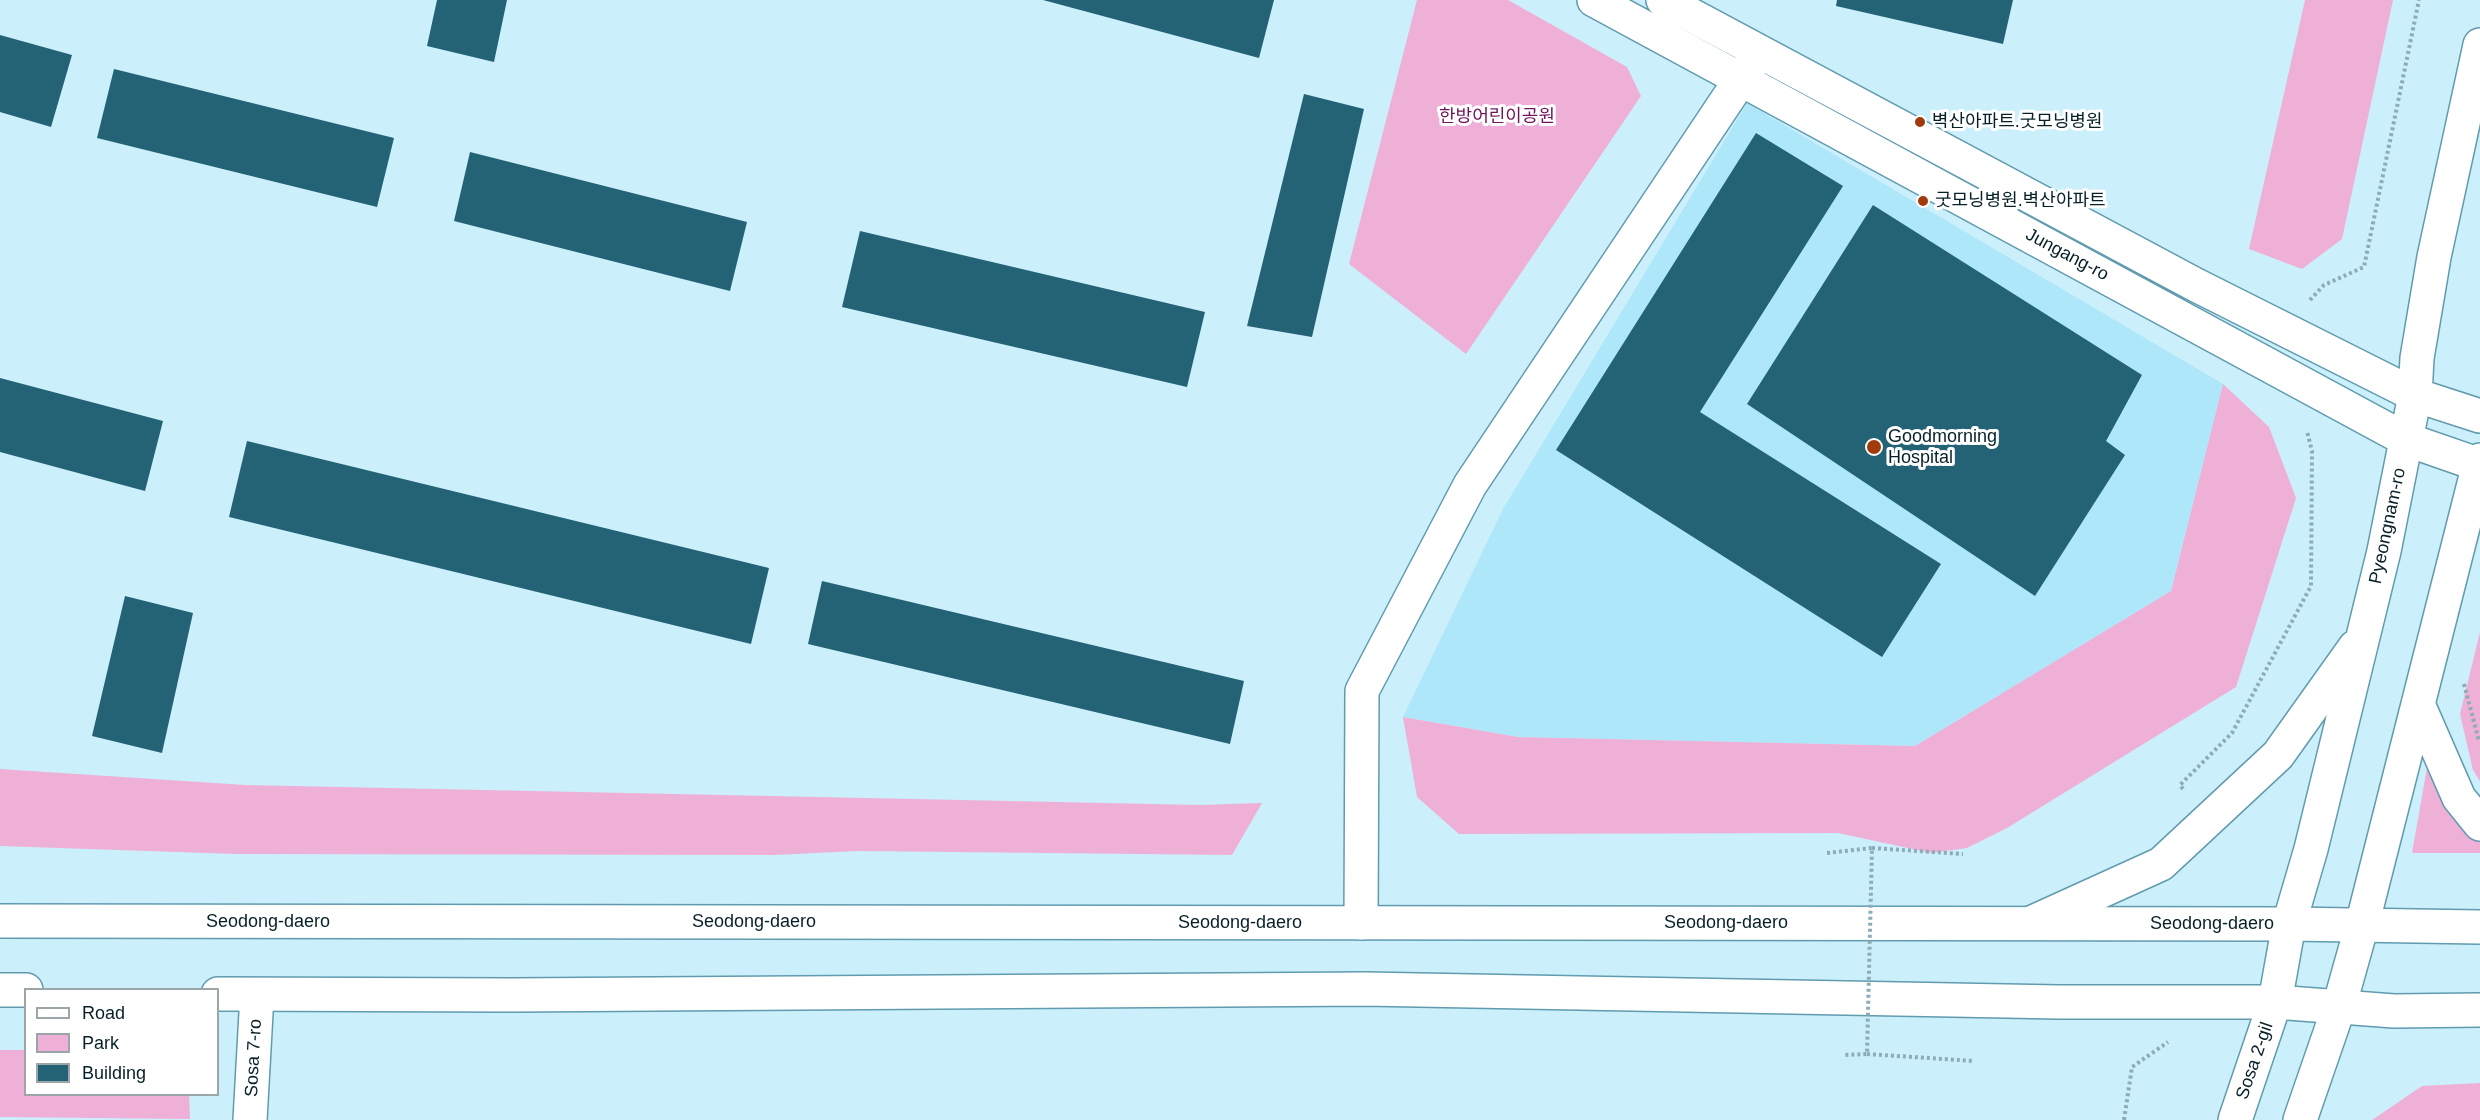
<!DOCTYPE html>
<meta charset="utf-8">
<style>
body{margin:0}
#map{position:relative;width:2480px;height:1120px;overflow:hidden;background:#cbeffb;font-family:Helvetica,sans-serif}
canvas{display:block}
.legend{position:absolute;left:24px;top:988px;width:195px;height:108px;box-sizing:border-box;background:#fff;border:2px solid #9ca6a9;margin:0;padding:8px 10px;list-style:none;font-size:18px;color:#072028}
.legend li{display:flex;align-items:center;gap:12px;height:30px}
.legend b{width:30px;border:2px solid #9ca6a9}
</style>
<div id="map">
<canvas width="2480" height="1120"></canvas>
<ul class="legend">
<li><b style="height:8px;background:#fff"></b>Road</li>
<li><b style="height:16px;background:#efb0d8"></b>Park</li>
<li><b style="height:16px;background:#236375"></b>Building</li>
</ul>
</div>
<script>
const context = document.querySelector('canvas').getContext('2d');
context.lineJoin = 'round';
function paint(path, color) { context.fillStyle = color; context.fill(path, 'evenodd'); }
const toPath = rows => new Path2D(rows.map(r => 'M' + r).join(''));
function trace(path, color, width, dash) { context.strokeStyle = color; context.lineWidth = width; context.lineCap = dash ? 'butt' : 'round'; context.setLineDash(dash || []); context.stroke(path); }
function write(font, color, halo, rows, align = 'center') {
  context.font = font + ' Helvetica,"Noto Sans KR",sans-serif'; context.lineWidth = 6; context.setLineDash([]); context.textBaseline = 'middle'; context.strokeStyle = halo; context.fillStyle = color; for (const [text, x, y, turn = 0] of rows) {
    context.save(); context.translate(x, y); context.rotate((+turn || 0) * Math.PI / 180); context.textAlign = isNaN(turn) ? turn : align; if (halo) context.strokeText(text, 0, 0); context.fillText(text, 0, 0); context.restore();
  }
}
paint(toPath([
 [1747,103,2223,384,2171,591,1915,746,1518,737,1403,717,1503,509]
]), '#afe7fa');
paint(toPath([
 [1417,0,1508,0,1627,67,1641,96,1466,354,1349,264],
 [2305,0,2393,0,2342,239,2302,269,2249,249],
 [2223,384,2269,427,2296,498,2236,687,2007,828,1967,848,1931,853,1838,833,1459,834,1417,797,1403,717,1518,737,1915,746,2171,591],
 [2480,632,2480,781,2473,770,2460,714],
 [2428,762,2480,824,2480,853,2412,853],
 [0,769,245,785,1200,805,1262,803,1232,855,858,851,774,855,236,854,0,846],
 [0,1050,25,1050,26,1094,189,1095,190,1119,0,1117],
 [2480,1083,2480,1120,2372,1120,2422,1086]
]), '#efb0d8');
paint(toPath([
 [437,0,507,0,494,62,427,46],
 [1043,0,1274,0,1259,58],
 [1837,0,2013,0,2003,44,1836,6],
 [0,35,72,55,51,127,0,112],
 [114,69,394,138,377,207,97,138],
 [1304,94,1364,109,1312,337,1247,326],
 [1756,133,1843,186,1700,412,1941,564,1882,657,1556,450],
 [470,152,747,222,730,291,454,221],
 [1873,205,2142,375,2106,441,2125,455,2035,596,1747,404],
 [860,231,1205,312,1187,387,842,307],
 [0,378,163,421,145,491,0,452],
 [247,441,769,568,751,644,229,517],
 [822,581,1244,681,1230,744,808,644],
 [125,596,193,613,162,753,92,736]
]), '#236375');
const street = toPath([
 [1361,923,1362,691,1470,485,1757,55]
]);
const secondary = toPath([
 [1594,0,2405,439,2480,465],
 [1663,0,2196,285,2415,395,2480,416],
 [2418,704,2459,798,2480,824],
 [2031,923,2161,864,2278,755,2355,647],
 [250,1120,257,995],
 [2235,1120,2275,1002,2289,924,2311,849,2384,551,2415,395,2417,358,2434,257,2480,45],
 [2300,1120,2339,1007,2362,925,2480,460]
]);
const primary = toPath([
 [0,921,2289,924,2480,927],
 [0,990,26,990],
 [218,994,513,995,1365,989,2059,1002,2275,1002,2394,1011,2480,1010]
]);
trace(street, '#609bae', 36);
trace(secondary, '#609bae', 36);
trace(primary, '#609bae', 36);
trace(toPath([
 [2310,300,2324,285,2364,267,2419,0],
 [2464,684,2479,741],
 [2183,789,2180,785,2232,733,2311,586,2312,451,2307,431],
 [1872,848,1963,854],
 [1867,1054,1974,1061],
 [2124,1120,2132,1067,2168,1042]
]), '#8cacb7', 4, [3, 3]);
trace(street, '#fff', 33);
trace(secondary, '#fff', 33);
trace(primary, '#fff', 33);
trace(toPath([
 [1827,853,1872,848,1867,1054,1843,1055]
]), '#8cacb7', 4, [3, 3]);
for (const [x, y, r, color] of [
 [1920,122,6,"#a03b0d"],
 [1923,201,6,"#a03b0d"],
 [1874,447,8,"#a03b0d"]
]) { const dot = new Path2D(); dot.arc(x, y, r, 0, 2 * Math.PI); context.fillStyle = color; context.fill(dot); trace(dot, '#fff', 2); }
write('18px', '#71155a', '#fff', [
 ["한방어린이공원",1497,117]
]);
write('18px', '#072028', '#fff', [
 ["벽산아파트.굿모닝병원",1932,122],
 ["굿모닝병원.벽산아파트",1935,201],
 ["Goodmorning",1888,437],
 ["Hospital",1888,458]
], 'left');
write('18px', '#072028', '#fff', [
 ["Jungang-ro",2067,255,28],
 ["Pyeongnam-ro",2388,526,-78],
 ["Seodong-daero",268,922],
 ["Seodong-daero",754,922],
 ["Seodong-daero",1240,923],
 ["Seodong-daero",1726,923],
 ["Seodong-daero",2212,924],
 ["Sosa 7-ro",254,1058,-87],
 ["Sosa 2-gil",2255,1061,-71]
]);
</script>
